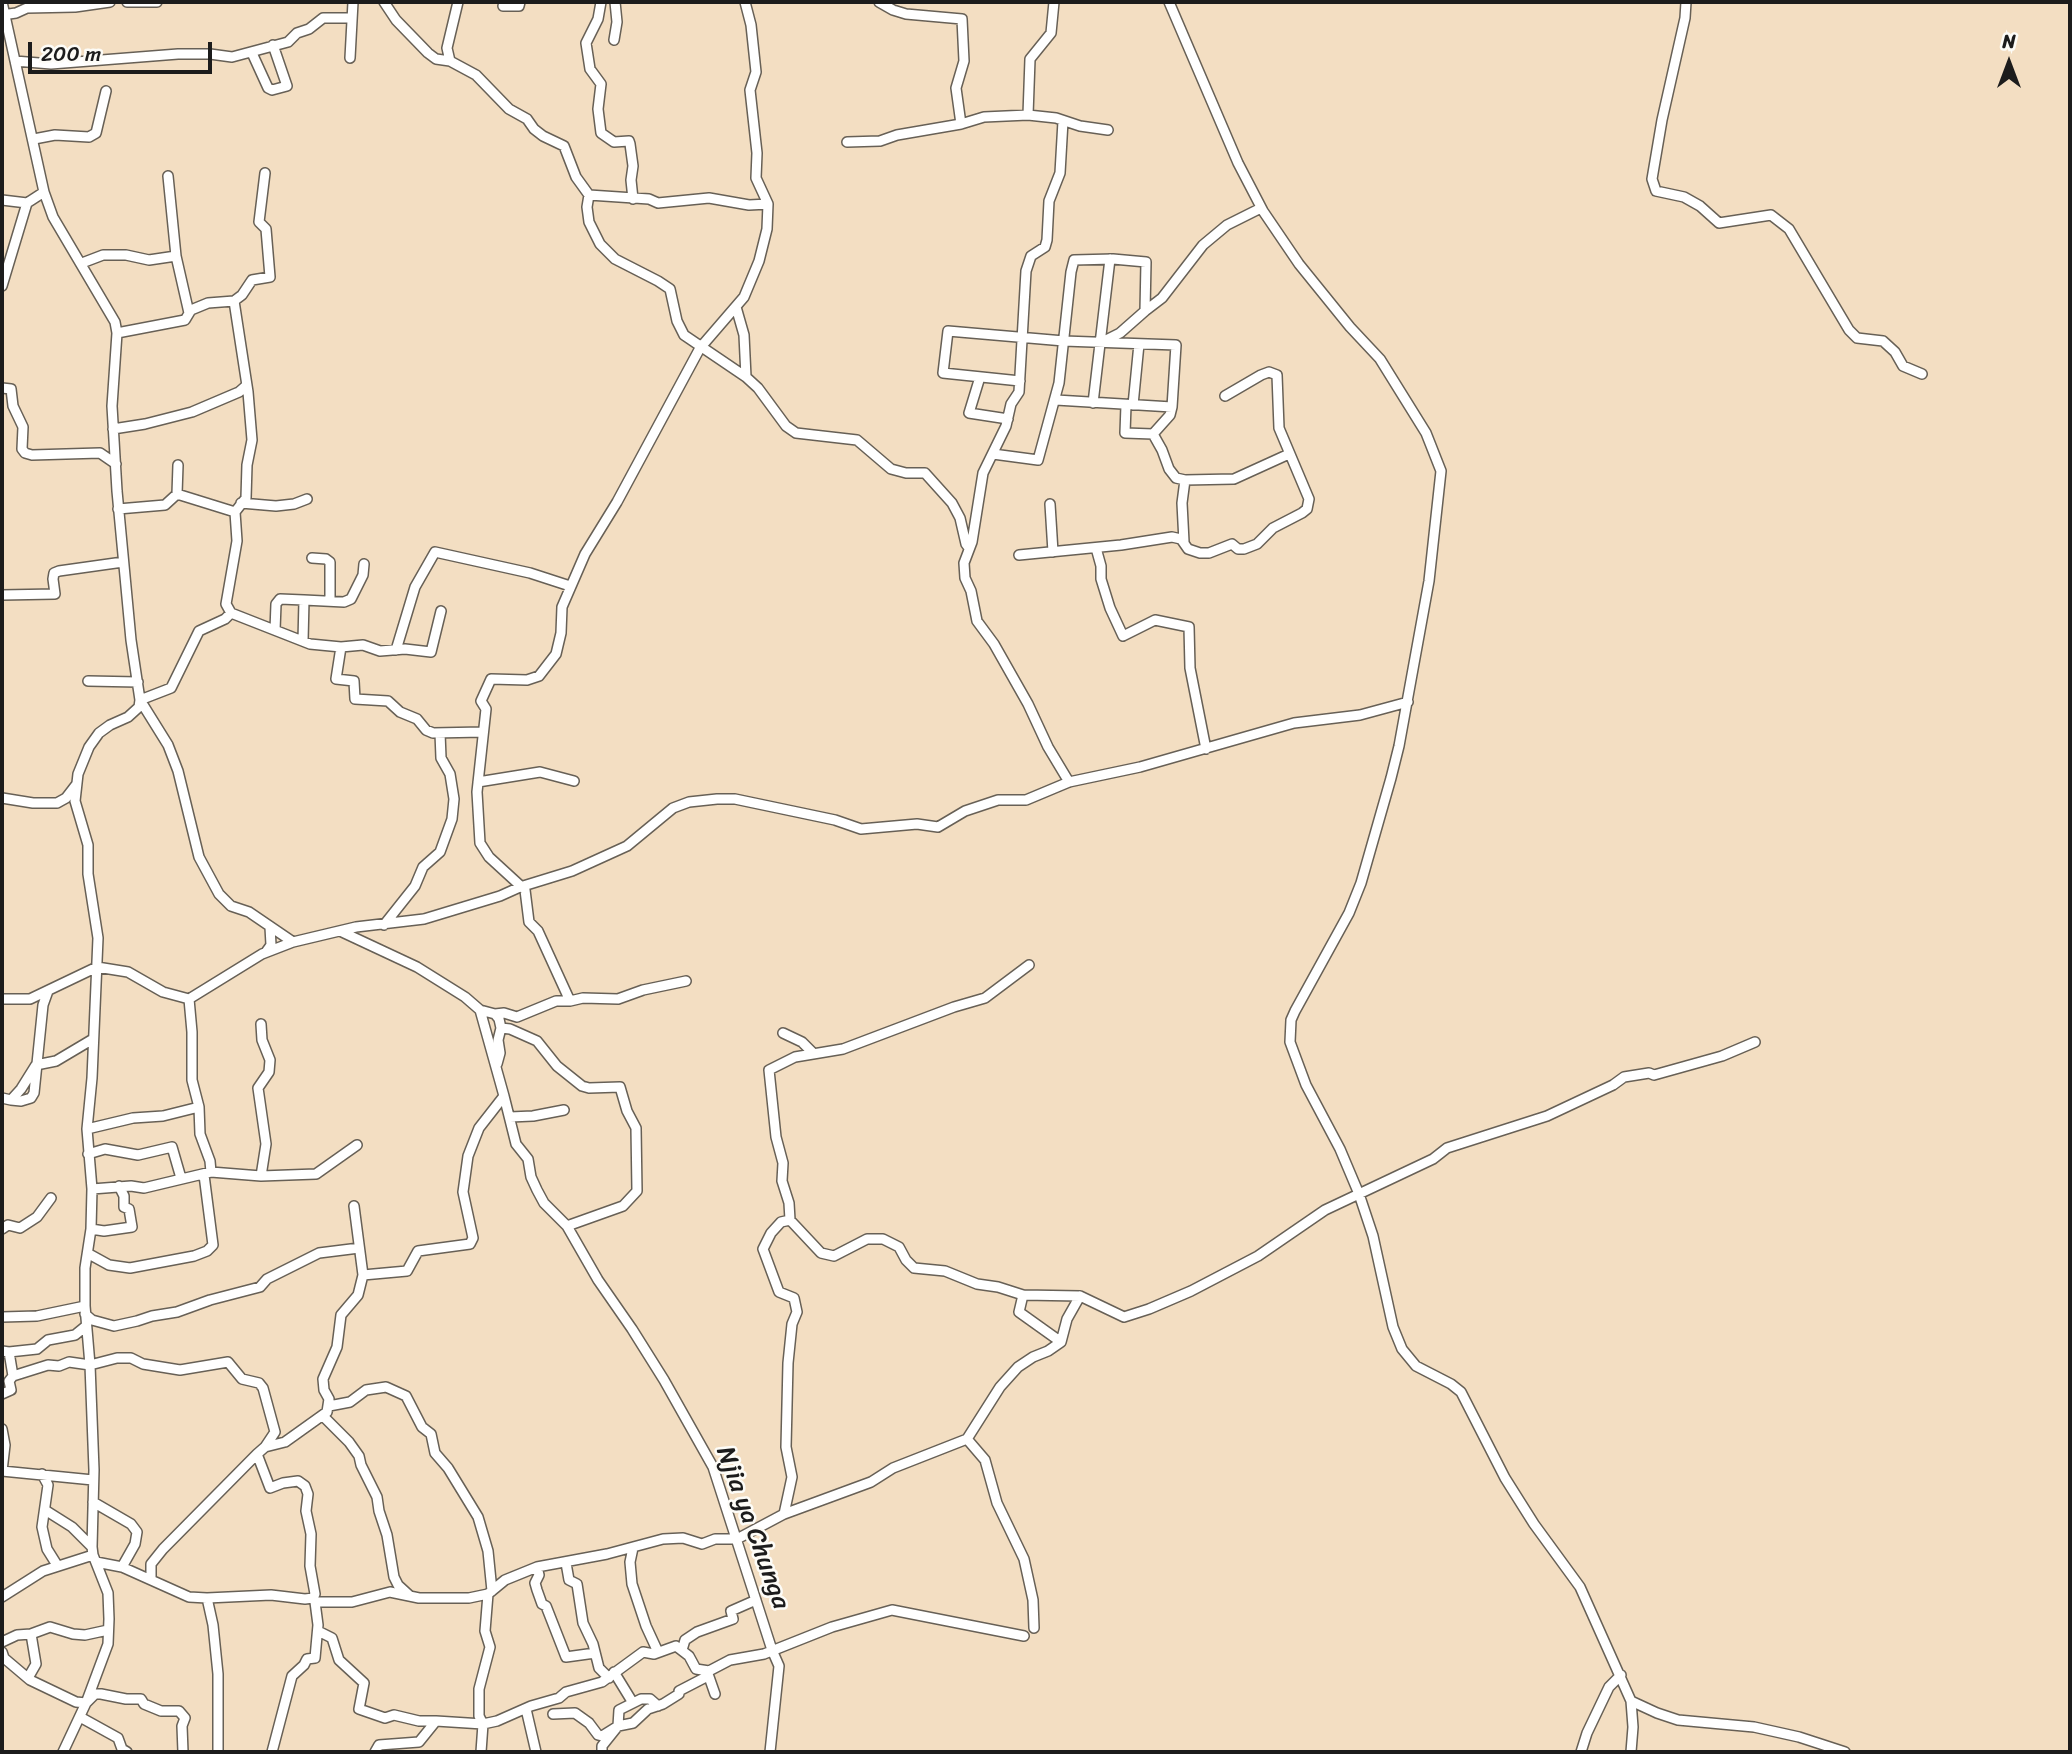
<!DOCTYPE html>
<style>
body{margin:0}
#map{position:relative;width:2072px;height:1754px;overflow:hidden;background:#f3dec2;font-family:Sriracha,sans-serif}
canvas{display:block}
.frame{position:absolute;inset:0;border:4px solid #1c1c1c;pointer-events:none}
.north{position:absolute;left:1974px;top:28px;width:70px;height:70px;-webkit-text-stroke:5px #fdfcf7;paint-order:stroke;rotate:0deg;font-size:19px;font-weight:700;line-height:28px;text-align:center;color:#1c1c1c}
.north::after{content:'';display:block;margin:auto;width:24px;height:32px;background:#1c1c1c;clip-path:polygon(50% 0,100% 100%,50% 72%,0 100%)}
.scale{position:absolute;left:28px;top:42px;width:184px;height:32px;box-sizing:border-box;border:4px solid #1c1c1c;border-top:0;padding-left:9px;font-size:21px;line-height:24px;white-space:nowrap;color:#1c1c1c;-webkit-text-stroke:5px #fdfcf7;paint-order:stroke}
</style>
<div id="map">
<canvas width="2072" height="1754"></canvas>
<div class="frame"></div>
<div class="north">N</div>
<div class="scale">200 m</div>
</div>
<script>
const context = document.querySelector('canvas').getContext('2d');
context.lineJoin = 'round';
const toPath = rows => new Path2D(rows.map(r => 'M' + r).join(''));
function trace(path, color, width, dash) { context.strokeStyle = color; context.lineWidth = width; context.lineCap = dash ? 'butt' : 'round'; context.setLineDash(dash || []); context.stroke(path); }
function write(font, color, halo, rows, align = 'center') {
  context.font = font + ' Sriracha,sans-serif'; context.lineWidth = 5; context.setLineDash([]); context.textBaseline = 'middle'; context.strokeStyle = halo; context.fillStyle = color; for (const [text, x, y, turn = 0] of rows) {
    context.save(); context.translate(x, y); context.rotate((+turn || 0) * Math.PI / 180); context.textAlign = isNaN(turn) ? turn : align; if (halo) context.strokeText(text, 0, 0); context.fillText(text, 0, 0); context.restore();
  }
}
const minor = toPath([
 [2,2,44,192,53,217,115,322,117,333,112,406,117,491,131,640,140,700,168,745,178,771,199,857,219,894,231,906,249,912,293,942,356,927,424,919,500,896,520,887,572,871,627,846,673,808,689,802,717,799,735,799,835,820,861,829,917,824,938,827,965,811,998,800,1026,800,1069,782,1140,767,1294,723,1360,715,1408,702],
 [127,2,157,2],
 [384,2,396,20,428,53,436,59,450,61,476,75,509,109,527,119,534,129,543,136,564,146,576,177,589,195,649,199,658,203,709,198,749,205,768,204],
 [601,2,598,19,586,43,590,69,601,84,598,109,601,133,614,142,629,141,630,144,633,166,631,180,633,199],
 [1169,2,1238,163,1263,211,1299,264,1350,327,1380,359,1426,433,1441,471,1429,581,1399,746,1391,778,1361,883,1349,913,1295,1011,1291,1020,1290,1042,1306,1085,1340,1149,1359,1194,1373,1236,1393,1327,1402,1349,1416,1366,1451,1384,1461,1392,1505,1478,1534,1524,1580,1587,1631,1701,1633,1727,1631,1752],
 [1686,2,1685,18,1662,120,1652,179,1656,191,1684,197,1700,206,1719,223,1771,215,1789,229,1849,330,1857,338,1883,341,1895,352,1903,366,1922,374],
 [503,6,519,6,520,2],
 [2,15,16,13,27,8,75,7,110,2],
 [614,40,617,22,615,2],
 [252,53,268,88,272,90,287,86,273,45],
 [350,58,353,2],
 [15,61,51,64,178,54,210,54,232,57,288,42,297,33,309,29,323,18,351,18],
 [450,61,447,48,458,2],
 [1028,115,1030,59,1051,33,1054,2],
 [1063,121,1060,173,1049,201,1047,240,1045,247,1031,256,1026,271,1019,392,1011,404,1006,426,983,473,972,542,964,563,965,578,971,591,977,621,994,644,1028,704,1048,747,1069,782],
 [961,124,984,117,1028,115,1056,118,1080,126,1108,130],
 [34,139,55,135,89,137,96,133,106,91],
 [847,142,880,141,897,135,961,124,956,88,964,61,962,19,906,14,893,10,879,2],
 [168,176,176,256,189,313],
 [589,195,587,207,589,222,600,244,615,259,658,281,670,289,677,321,684,335,746,377,758,388,786,426,796,433,857,440,891,469,906,473,925,473,952,503,960,518,966,544,969,548],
 [2,200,27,203,44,192],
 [82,263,103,255,126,255,149,260,176,256],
 [2,286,27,203],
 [234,301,248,392,252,440,247,465,246,498,235,512],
 [736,307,744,335,746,377],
 [1145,311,1162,298,1203,245,1227,225,1261,208],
 [117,333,185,320,191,310,208,303,234,301,242,295,252,280,270,277,266,229,259,222,265,173],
 [980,377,969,413,1008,419],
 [1020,381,943,373,948,331,1064,341,1176,345,1172,407,1056,400],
 [2,388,11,389,13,406,23,427,22,449,25,453,32,455,100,453,116,464],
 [1093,403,1110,259],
 [1126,405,1125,433,1153,434],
 [1133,405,1139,344],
 [1172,407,1170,415,1153,434,1162,450,1169,469,1176,478,1185,480],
 [113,429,145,424,192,412,239,392,247,385],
 [993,454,1038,460,1059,383,1071,272,1074,260,1113,259,1146,262,1145,311,1120,333,1102,342],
 [177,494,178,465],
 [241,503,276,506,294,504,307,499],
 [1050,504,1053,552],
 [118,509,165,505,177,494,235,512,237,541,226,604,231,613],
 [1184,542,1182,503,1185,480,1234,479,1289,454],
 [1096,548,1101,566,1101,579,1110,608,1123,636,1155,620,1189,627,1190,668,1206,749],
 [1019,555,1121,545,1172,537,1181,539,1188,549,1200,553,1209,553,1232,544,1238,549,1244,549,1257,544,1273,528,1302,513,1307,509,1309,499,1279,428,1277,375,1269,372,1261,375,1225,396],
 [312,558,326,559,330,562,330,601],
 [2,595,55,594,53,579,54,573,59,571,123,562],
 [275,630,276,604,280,599,304,600],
 [303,641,304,600,344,602,351,599,363,575,364,564],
 [341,647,336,679,354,681,355,699,388,701,400,712,417,719,426,730,433,733,483,732],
 [396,650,415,587,435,552,530,573,570,586],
 [88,681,138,682],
 [478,782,540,772,574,781],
 [2,798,33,803,57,803,66,798,76,785],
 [384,925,415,886,423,867,440,852,452,819,454,799,450,774,441,758,440,733],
 [266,952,271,945,270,927],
 [1029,965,985,998,954,1007,843,1049,795,1057,769,1070,776,1137,783,1163,782,1181,789,1203,790,1220,821,1253,834,1256,867,1239,883,1239,899,1247,906,1260,914,1268,945,1271,977,1284,998,1287,1023,1295,1080,1296],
 [686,981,643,990,618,999,583,998,570,1001,538,931,529,922,525,890,489,857,480,843,477,792,486,709,481,701,491,679,527,680,539,676,556,654,561,633,562,607,585,554,617,502,700,348,744,297,759,261,767,229,768,204,756,178,757,153,750,90,756,72,751,25,745,2],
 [2,999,30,999,97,967,128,972,163,992,189,999,262,954,293,942],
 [480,1010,495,1014,499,1019,501,1028,498,1040,500,1053,497,1064],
 [495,1014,504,1013,517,1017,556,1001,570,1001],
 [261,1024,262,1040,270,1060,269,1072,258,1088,266,1144,261,1176],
 [501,1028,510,1029,537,1041,557,1066,582,1086,589,1088,620,1087,627,1111,636,1128,637,1191,623,1206,567,1226,544,1203,537,1190,531,1177,528,1159,516,1144,504,1096],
 [783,1033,802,1042,813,1053],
 [2,1098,11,1100,21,1089,36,1065,56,1061,93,1039],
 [11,1100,21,1101,31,1098,34,1093,43,1005,48,991],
 [199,1107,200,1134,210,1161,211,1172],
 [510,1117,533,1116,564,1110],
 [87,1129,133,1118,163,1116,199,1107,192,1080,192,1032,189,999],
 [88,1154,105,1149,138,1155,172,1147,181,1178],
 [92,1189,131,1186,144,1188,211,1172,261,1176,316,1174,357,1145],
 [354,1206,363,1275],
 [567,1226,598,1280,632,1329,664,1380,713,1467,772,1650,779,1666,770,1752],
 [2,1229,8,1225,20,1228,37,1217,51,1198],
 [91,1229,104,1231,132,1227,129,1209,124,1207,124,1196,119,1186],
 [89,1254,109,1265,130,1268,194,1256,207,1251,213,1245,204,1175],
 [1023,1295,1019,1312,1061,1342],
 [85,1314,92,1320,114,1326,137,1321,152,1316,177,1312,210,1300,260,1287,267,1279,319,1253,359,1248],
 [2,1317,37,1316,85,1306],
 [2,1351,9,1352,13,1376,9,1381,11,1390,2,1394],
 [9,1352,37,1349,48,1340,75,1335,86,1326],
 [13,1376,48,1365,59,1366,69,1362,90,1365,117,1358,131,1358,143,1364,180,1370,228,1362,242,1379,259,1383,263,1388,275,1432,265,1447],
 [329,1406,350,1402,366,1390,386,1387,406,1396,422,1427,431,1434,435,1453,448,1468,478,1517,488,1551,492,1591],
 [323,1416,349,1442,359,1456,361,1465,377,1497,379,1511,387,1535,394,1577,398,1585,410,1596],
 [2,1429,5,1445,2,1471],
 [967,1439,985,1460,997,1503,1024,1559,1033,1600,1034,1628],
 [257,1454,270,1488,283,1483,298,1481,305,1486,308,1494,306,1511,311,1534,310,1566,315,1594,313,1598],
 [2,1471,93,1480],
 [42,1474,48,1485,42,1527,47,1549,57,1565],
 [93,1502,131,1524,137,1532,135,1544,122,1567],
 [45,1510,72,1527,92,1547],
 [784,1514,792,1477,786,1447,788,1363,792,1324,797,1312,794,1298,779,1292,763,1249,771,1233,781,1222,790,1220],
 [633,1548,630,1562,632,1584,646,1626,658,1652],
 [96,1562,122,1567,189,1597,207,1598,271,1595,305,1599,313,1598,315,1602,352,1602,390,1592,419,1598,469,1598,488,1594,505,1580,537,1567,607,1554,663,1539,683,1538,702,1544,715,1539,737,1539,784,1514,871,1482,893,1468,967,1439,1000,1387,1018,1367,1033,1357,1048,1351,1061,1342,1067,1319,1080,1296,1124,1317,1149,1309,1191,1291,1258,1256,1325,1210,1433,1159,1447,1148,1547,1116,1613,1085,1624,1077,1649,1073,1654,1075,1722,1056,1755,1042],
 [566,1563,569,1580,577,1584,583,1623,593,1644,599,1668,609,1678],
 [537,1567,539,1575,535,1583,537,1590,542,1604,546,1606,566,1657,595,1653],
 [151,1579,151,1564,163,1549,257,1454,265,1447,285,1442,327,1412,329,1399,324,1390,323,1379,337,1347,341,1315,358,1295,363,1275,407,1271,418,1251,470,1244,473,1238,463,1192,468,1156,479,1128,504,1096,480,1010,465,997,417,967,340,931],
 [2,1597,43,1571,93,1555],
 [207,1598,213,1625,218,1674,218,1752],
 [318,1631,332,1638,339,1660,364,1683,359,1709,385,1718,394,1715,419,1721,436,1721],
 [31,1634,50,1627,73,1634,85,1635,108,1630],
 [2,1642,17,1635,31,1634,36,1664,28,1678],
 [682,1650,685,1640,697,1632,733,1619,731,1611,756,1600],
 [2,1652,4,1658,30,1680,76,1702,86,1703,95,1694,101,1694,126,1699,141,1699,144,1704,161,1711,179,1711,185,1718,182,1726,183,1752],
 [614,1672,633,1703],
 [708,1674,715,1694],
 [1631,1701,1657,1713,1678,1720,1754,1727,1799,1737,1845,1752],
 [526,1709,536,1752],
 [553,1714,575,1713,589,1723,598,1735,602,1736,618,1726,633,1723,648,1709,663,1704,679,1694,679,1691,706,1677,709,1671],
 [80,1717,118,1738,122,1749,127,1752],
 [483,1724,479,1716,479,1689,490,1647,485,1631,488,1594],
 [63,1752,86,1703,108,1644,109,1619,108,1593,93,1555,92,1547,94,1470,90,1365,85,1306,85,1268,91,1229,92,1189,87,1129,92,1078,98,938,88,874,88,845,75,801,78,774,89,747,99,733,110,725,128,717,139,707,140,700,171,688,199,631,225,619,231,613,310,644,341,647,363,645,380,651,405,649,431,652,441,611],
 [272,1752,292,1676,304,1665,307,1659,315,1658,318,1625,315,1602],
 [375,1752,379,1745,419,1742,436,1721,483,1724],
 [481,1752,483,1724,497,1721,531,1706,559,1698,566,1692,602,1682,643,1652,654,1654,676,1646,689,1656,696,1669,709,1671,730,1660,764,1654,832,1627,892,1610,1024,1636],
 [602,1752,602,1746,618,1726,619,1710,641,1699,650,1699,658,1706],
 [1581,1752,1587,1733,1609,1687,1621,1675]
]);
trace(minor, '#676056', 12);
trace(minor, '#fff', 9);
write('26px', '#1c1c1c', '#fdfcf7', [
 ["Njia ya Chunga",752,1528,70]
]);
</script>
